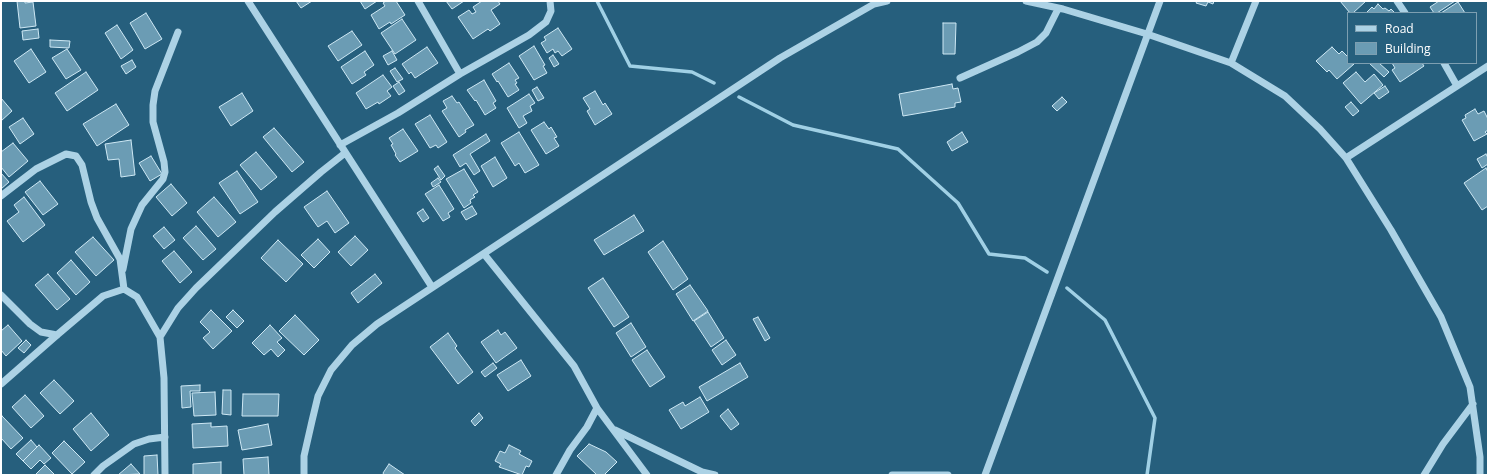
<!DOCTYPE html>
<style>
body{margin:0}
#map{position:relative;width:1489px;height:476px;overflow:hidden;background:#265f7d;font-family:"Open Sans",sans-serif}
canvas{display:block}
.frame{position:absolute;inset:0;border:2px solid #fff;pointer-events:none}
.legend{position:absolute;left:1347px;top:12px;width:130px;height:52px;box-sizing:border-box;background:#265f7d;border:1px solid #7d9fb1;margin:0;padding:5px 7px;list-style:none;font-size:12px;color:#fff}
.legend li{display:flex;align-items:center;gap:8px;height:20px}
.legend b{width:20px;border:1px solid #7d9fb1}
</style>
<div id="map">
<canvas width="1489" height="476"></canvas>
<div class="frame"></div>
<ul class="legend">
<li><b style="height:5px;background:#acd2e5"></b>Road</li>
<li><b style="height:11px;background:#6b9cb4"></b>Building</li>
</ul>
</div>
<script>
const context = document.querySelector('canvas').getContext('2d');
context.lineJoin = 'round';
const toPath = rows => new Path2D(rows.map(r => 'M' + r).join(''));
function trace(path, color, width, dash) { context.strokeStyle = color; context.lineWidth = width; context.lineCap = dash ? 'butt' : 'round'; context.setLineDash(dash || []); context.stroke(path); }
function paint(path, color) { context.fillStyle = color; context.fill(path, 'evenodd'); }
trace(toPath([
 [597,1,630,66,692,72,714,83],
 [739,97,793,125,898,149,958,203,989,254,1025,258,1047,272],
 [1067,288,1105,320,1155,418,1147,475]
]), '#a0d0e5', 3.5);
const building = toPath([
 [17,1,25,1,25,3,33,2,36,26,20,28,17,1],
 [296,1,312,1,301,8,296,1],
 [360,1,377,1,365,9,360,1],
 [386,1,396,1,405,15,391,24,390,22,379,29,371,15,385,6,383,3,386,1],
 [446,1,464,1,452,9,446,1],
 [482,1,498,1,500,4,491,10,500,24,490,31,488,29,473,39,458,17,469,10,472,14,476,12,473,7,482,1],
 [1197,1,1214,1,1213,4,1208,2,1206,6,1196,3,1197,1],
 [1340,1,1366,1,1353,13,1350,13,1340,1],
 [1439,1,1455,1,1437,13,1434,13,1430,7,1439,1],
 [1458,2,1465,13,1441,13,1458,2],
 [1378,4,1383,9,1385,8,1389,11,1391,9,1395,13,1366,13,1372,7,1374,9,1378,4],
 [146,13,162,39,145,49,130,23,146,13],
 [402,19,416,40,395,54,381,33,402,19],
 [943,23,956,23,955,54,943,54,943,23],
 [117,25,133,50,121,59,105,33,117,25],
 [558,28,572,49,562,56,558,51,555,53,553,49,547,53,541,43,546,40,544,37,558,28],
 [38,29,39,38,23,40,22,31,38,29],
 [352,31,362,45,338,61,328,46,352,31],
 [50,40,70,41,69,48,50,47,50,40],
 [534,46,545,65,543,66,547,73,534,80,519,56,534,46],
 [427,47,438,63,415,78,411,72,409,74,402,64,427,47],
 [1332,47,1339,54,1342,51,1348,57,1348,63,1354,64,1337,79,1329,70,1327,72,1316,61,1332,47],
 [31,49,46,72,29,83,14,61,31,49],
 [67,49,81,70,66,79,52,58,67,49],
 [365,51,374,65,364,72,366,75,352,84,341,67,365,51],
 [392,51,397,60,388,65,383,56,392,51],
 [553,55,559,64,554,67,549,58,553,55],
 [132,60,136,67,126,74,121,66,132,60],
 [509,63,519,78,515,80,517,83,515,84,519,90,508,97,498,81,497,82,492,74,509,63],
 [1369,63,1379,63,1389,72,1384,77,1369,63],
 [1392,63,1422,63,1424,66,1400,82,1392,70,1395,68,1392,63],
 [395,68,403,79,397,82,390,71,395,68],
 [86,72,98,90,67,111,55,93,86,72],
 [1356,72,1365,82,1374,74,1383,85,1361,104,1343,83,1356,72],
 [383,75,392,87,387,91,391,96,379,104,378,102,366,109,356,93,383,75],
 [484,80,496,101,493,103,496,108,485,115,476,100,475,101,467,90,484,80],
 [399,82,405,91,399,95,393,86,399,82],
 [952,84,953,89,958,88,961,102,955,103,955,107,903,116,899,94,952,84],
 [1385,86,1389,92,1379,99,1374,93,1385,86],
 [537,87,544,98,538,101,532,90,537,87],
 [595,91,603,105,605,103,612,114,595,125,587,111,590,109,583,98,595,91],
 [242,93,253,111,231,126,219,107,242,93],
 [529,94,535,103,530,106,532,111,523,116,527,123,519,128,507,108,529,94],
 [452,96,457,103,459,102,474,125,465,130,466,132,459,137,442,111,447,108,443,101,452,96],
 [1062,97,1067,102,1057,111,1052,106,1062,97],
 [1,98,12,111,1,121,1,98],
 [1351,102,1359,111,1353,116,1345,107,1351,102],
 [116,104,129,125,97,146,83,124,116,104],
 [1475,109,1478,114,1484,111,1488,119,1488,130,1485,132,1487,134,1474,141,1462,120,1466,118,1465,115,1475,109],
 [430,115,447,142,438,148,436,145,430,148,415,124,430,115],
 [23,118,34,134,20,144,9,127,23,118],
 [544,122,549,129,551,127,557,137,554,138,559,146,546,154,531,130,544,122],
 [274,128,304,162,292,172,263,137,274,128],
 [403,129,418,151,400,162,395,155,396,154,391,145,393,144,389,138,403,129],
 [519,132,539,165,525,173,519,163,515,166,501,143,519,132],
 [962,132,968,142,952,151,947,142,962,132],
 [486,134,490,141,470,154,480,171,474,175,466,163,460,167,453,155,486,134],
 [131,140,135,175,121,177,119,159,108,160,105,144,131,140],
 [13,143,28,161,9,177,1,167,1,152,13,143],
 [256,152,277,177,261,190,240,165,256,152],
 [1486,154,1488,158,1488,164,1482,168,1477,159,1486,154],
 [151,156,162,174,150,181,139,163,151,156],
 [495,157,507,178,493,187,481,166,495,157],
 [438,166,445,176,441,180,434,169,438,166],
 [1486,168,1488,172,1488,206,1482,210,1464,183,1486,168],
 [464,169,478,192,473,195,475,197,470,200,471,203,464,208,446,179,464,169],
 [237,171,258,202,240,214,219,183,237,171],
 [1,173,9,182,1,189,1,173],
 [438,178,441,182,433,187,431,183,438,178],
 [40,181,58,204,43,215,25,192,40,181],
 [171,184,187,203,172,216,156,197,171,184],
 [439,185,454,209,448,213,450,217,443,221,425,194,439,185],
 [327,191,349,223,335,233,327,221,318,227,304,207,327,191],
 [24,197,45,225,23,242,7,221,19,212,14,205,24,197],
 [214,197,236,222,218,237,197,212,214,197],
 [472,206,477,214,466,220,461,212,472,206],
 [423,209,429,218,423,222,417,213,423,209],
 [634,215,644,231,604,255,594,240,634,215],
 [196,226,216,249,203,260,183,238,196,226],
 [164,227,175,240,164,249,153,236,164,227],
 [355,236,368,250,351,266,338,252,355,236],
 [93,237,114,260,96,276,75,252,93,237],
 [318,239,330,252,314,268,301,255,318,239],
 [278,240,303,264,286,282,261,258,278,240],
 [663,241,688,279,673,290,648,252,663,241],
 [174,251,192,272,180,283,162,261,174,251],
 [71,260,90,282,76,295,57,273,71,260],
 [48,274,70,299,57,310,35,285,48,274],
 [375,274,382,283,358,303,351,293,375,274],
 [603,278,629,317,614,327,588,288,603,278],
 [690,285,708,311,693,321,676,294,690,285],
 [211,310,232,331,213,349,203,338,210,332,200,322,211,310],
 [233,310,244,321,237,328,226,317,233,310],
 [708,312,724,338,711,347,694,321,708,312],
 [295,315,319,340,304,355,279,331,295,315],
 [758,317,770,338,765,341,753,319,758,317],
 [631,323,646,347,631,357,616,333,631,323],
 [8,325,22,341,6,356,1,350,1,331,8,325],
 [270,325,282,338,277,342,285,350,278,357,271,349,264,355,252,343,270,325],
 [498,330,501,335,505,332,517,348,496,363,481,342,498,330],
 [448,333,457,346,455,348,473,372,458,384,430,347,448,333],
 [26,340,31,345,24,353,18,348,26,340],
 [726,340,736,355,722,365,712,350,726,340],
 [647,350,665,377,650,387,632,360,647,350],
 [521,360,531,376,508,391,497,375,521,360],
 [493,363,497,368,485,377,481,372,493,363],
 [740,363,748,377,707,401,699,387,740,363],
 [54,380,74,401,60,414,40,393,54,380],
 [200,385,200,391,190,391,191,407,182,408,181,386,200,385],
 [223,390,231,390,231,415,222,414,223,390],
 [215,392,216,415,194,416,192,393,215,392],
 [243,394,279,394,278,416,242,416,243,394],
 [25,395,44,416,31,428,12,407,25,395],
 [700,397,709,412,681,429,669,410,683,402,685,406,700,397],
 [728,409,739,424,731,430,720,416,728,409],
 [91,413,109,435,91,451,73,429,91,413],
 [479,413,483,418,475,426,471,421,479,413],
 [2,416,23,438,11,449,1,438,1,417,2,416],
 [211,423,211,427,227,426,228,446,193,448,192,424,211,423],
 [268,424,272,445,242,450,238,430,268,424],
 [31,440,37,447,23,461,16,454,31,440],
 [64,441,85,462,72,474,52,453,64,441],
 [589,444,606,452,617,462,604,475,597,475,577,456,589,444],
 [39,445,51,458,44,464,40,460,31,469,23,461,39,445],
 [509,445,521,451,519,454,532,461,529,467,526,466,522,475,499,467,501,464,495,461,500,451,505,453,509,445],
 [157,455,158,475,144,475,144,456,157,455],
 [268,457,269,475,244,475,243,459,268,457],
 [221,462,221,475,193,475,193,464,221,462],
 [131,464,140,474,118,475,131,464],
 [389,464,405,475,384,475,383,473,389,464],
 [45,465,55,475,35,475,45,465]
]);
paint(building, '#6b9cb4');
trace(building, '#cee8f4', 1);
trace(toPath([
 [248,1,432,287],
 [418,1,460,74],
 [1026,1,1063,9,1147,34,1231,63,1285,96,1320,129,1346,158,1391,230,1441,317,1470,387,1480,457,1480,475],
 [1397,1,1405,13],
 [1231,63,1256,1],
 [1444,63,1457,86],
 [960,78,1018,52,1037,42,1046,33,1058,9],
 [340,145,398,113,460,74,529,35,546,22,551,11,550,1],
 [1346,158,1488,66],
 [1,196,36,169,66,154,76,156,82,165,91,202,97,218,120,259,124,289],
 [484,254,574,366,597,408,647,475],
 [123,269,131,229,142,205,163,179,165,172,164,162,153,122,153,105,155,91,178,32],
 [1,295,30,324,41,332,57,335],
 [160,337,178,308,196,288,275,212,321,172,345,153],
 [1,384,57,335,103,296,124,289,137,297,160,337,164,378,165,475],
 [615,430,702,472,715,475],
 [94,475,103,466,134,444,149,439,165,437],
 [304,475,304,456,312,421,318,396,331,370,352,345,377,324,780,58,874,4,887,1],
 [556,475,570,450,587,427,597,408],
 [892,475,948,475],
 [985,475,1160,1],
 [1424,475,1443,444,1473,404]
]), '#acd2e5', 7);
</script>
